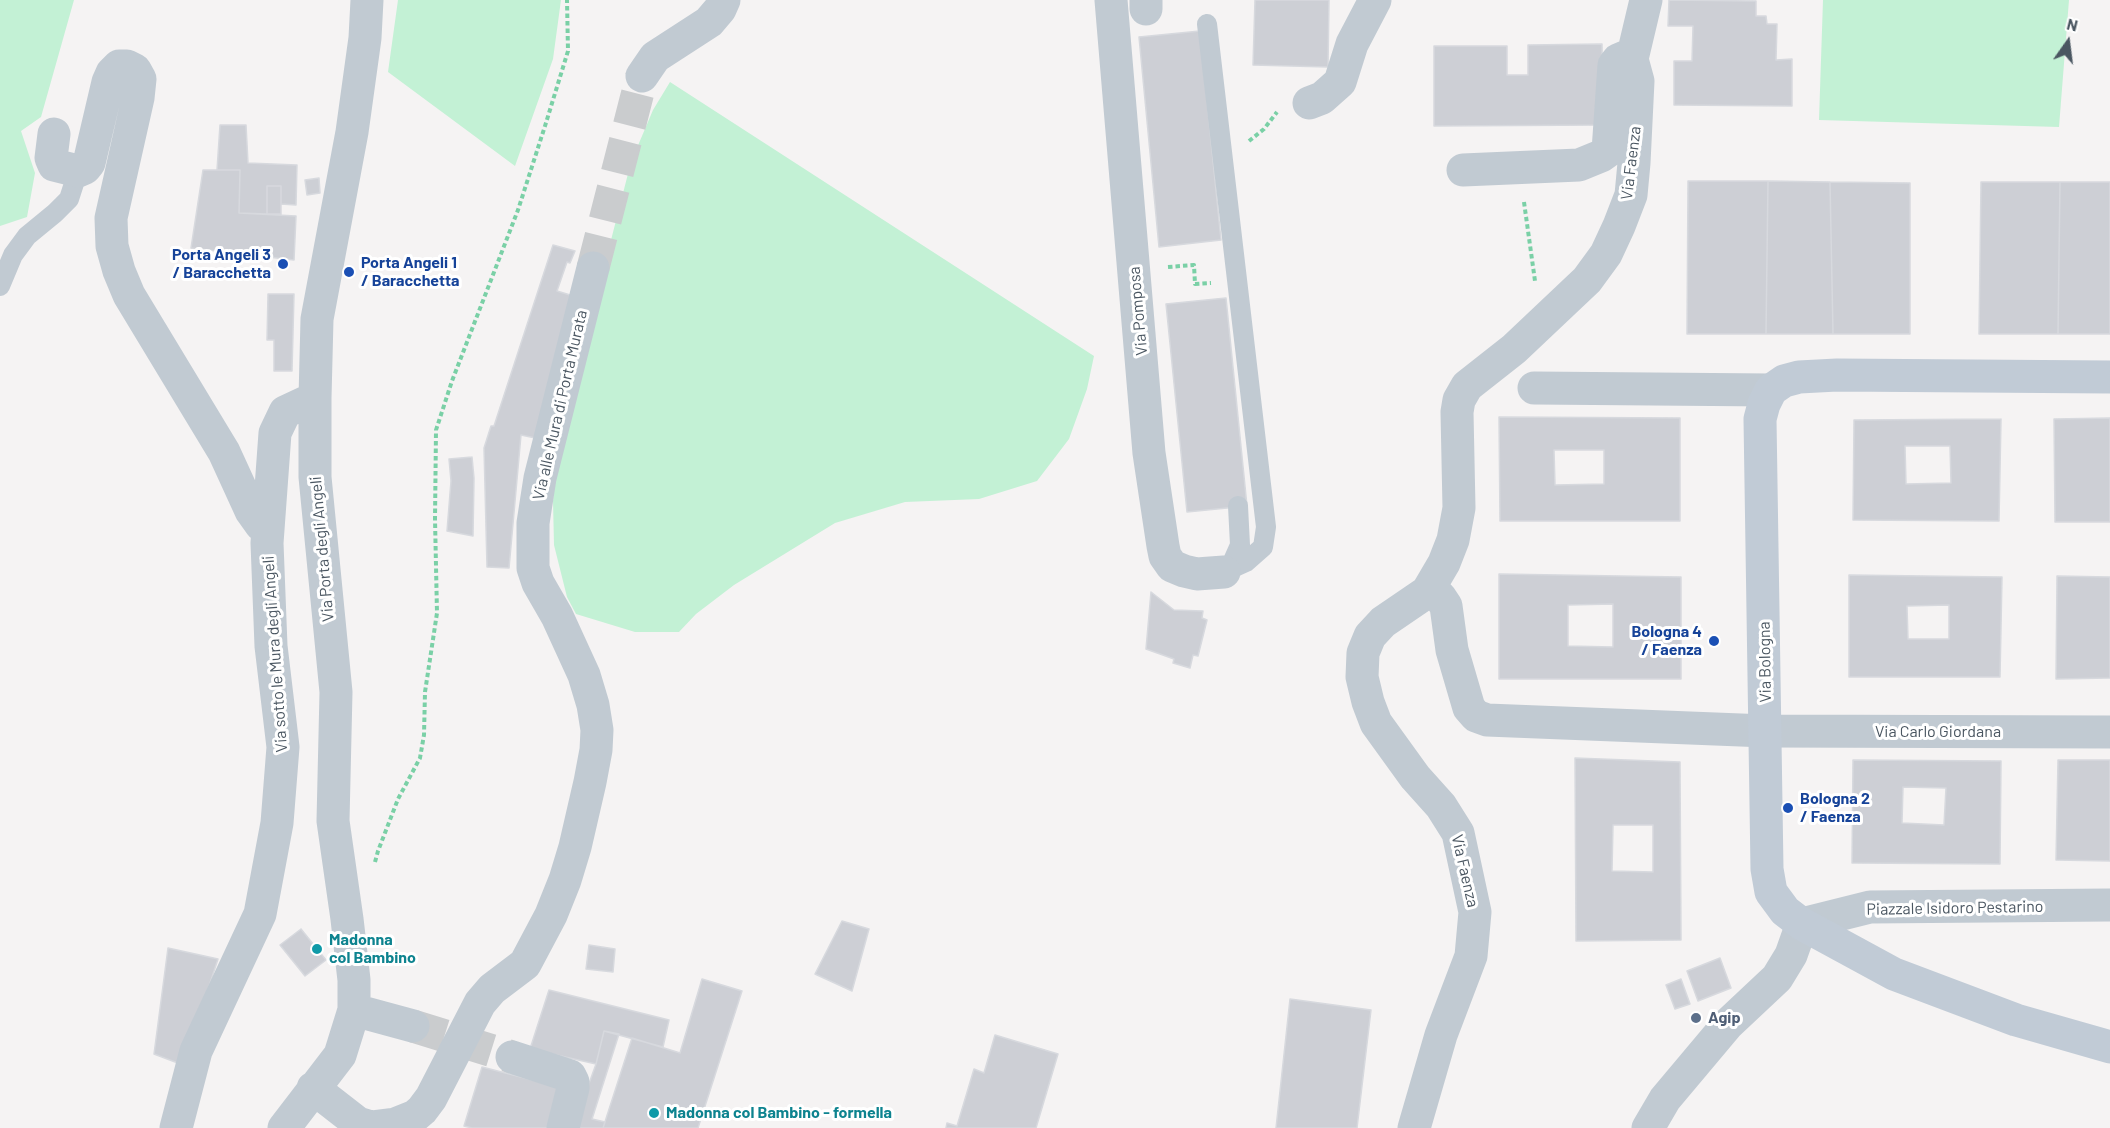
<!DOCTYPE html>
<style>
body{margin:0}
#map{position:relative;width:2110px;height:1128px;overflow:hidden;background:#f5f3f3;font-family:Barlow,sans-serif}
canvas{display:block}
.north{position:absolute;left:2038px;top:12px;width:60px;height:60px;-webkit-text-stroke:4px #fff;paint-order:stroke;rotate:14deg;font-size:16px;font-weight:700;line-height:24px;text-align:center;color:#4a5661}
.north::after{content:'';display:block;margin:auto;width:21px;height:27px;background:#4a5661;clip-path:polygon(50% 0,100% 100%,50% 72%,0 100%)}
</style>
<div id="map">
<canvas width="2110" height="1128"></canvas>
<div class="north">N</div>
</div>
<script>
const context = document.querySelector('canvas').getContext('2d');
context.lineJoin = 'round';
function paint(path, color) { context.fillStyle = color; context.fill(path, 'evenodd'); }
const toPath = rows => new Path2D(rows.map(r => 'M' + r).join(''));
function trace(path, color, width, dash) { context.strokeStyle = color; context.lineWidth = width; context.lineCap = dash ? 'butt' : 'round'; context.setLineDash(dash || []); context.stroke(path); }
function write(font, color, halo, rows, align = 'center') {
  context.font = font + ' Barlow,sans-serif'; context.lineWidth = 6; context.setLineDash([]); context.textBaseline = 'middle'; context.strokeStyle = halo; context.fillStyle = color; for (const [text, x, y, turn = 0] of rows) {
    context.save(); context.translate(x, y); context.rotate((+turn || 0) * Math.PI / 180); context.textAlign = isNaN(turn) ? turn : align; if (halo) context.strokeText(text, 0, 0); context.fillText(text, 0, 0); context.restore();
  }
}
paint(toPath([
 [0,0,74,0,41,117,21,131,35,173,27,217,0,226],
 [398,0,561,0,553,59,515,166,388,72],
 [1823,0,2069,0,2059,127,1819,120],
 [670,82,1094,356,1087,389,1069,439,1037,481,979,499,905,502,835,523,734,585,696,614,679,632,635,632,576,614,567,597,554,545,553,501,557,451,631,162,653,110]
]), '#c3f1d5');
const building = toPath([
 [1255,0,1329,0,1328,67,1253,65,1255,0],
 [1669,0,1756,1,1756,16,1766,16,1767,24,1777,24,1776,60,1792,59,1792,106,1674,105,1674,61,1692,61,1693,26,1668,26,1669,0],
 [1200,31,1221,240,1159,247,1139,37,1200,31],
 [1602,44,1603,125,1434,126,1434,46,1507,46,1507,75,1528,75,1528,45,1602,44],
 [220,125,246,125,248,163,297,165,296,205,281,204,281,186,267,186,267,214,239,213,240,170,217,170,220,125],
 [203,170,240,170,239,213,296,216,294,260,191,248,203,170],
 [319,178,320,193,307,195,305,180,319,178],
 [1688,181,1768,181,1766,334,1687,334,1688,181],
 [1768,181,1830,182,1833,334,1766,334,1768,181],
 [1830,182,1910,183,1910,334,1833,334,1830,182],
 [1981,182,2060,182,2058,334,1979,334,1981,182],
 [2060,182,2110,182,2110,334,2058,334,2060,182],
 [267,186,281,186,281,214,267,214,267,186],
 [553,245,575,251,570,263,567,262,557,291,580,298,540,439,521,435,509,568,487,567,484,448,491,426,494,426,553,245],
 [268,294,294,294,292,371,274,371,274,340,267,340,268,294],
 [1226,298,1247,506,1187,512,1166,304,1226,298],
 [1499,417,1680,418,1680,521,1500,521,1499,417],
 [1554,450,1604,450,1604,484,1555,485,1554,450],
 [2110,418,2110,522,2055,522,2054,419,2110,418],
 [2001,419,1999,521,1853,520,1854,420,2001,419],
 [1905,446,1950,446,1951,483,1906,484,1905,446],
 [472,457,474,478,473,536,447,531,451,481,449,459,472,457],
 [1499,574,1681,577,1681,679,1499,679,1499,574],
 [1613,604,1613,647,1568,646,1568,605,1613,604],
 [1849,575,2002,577,2000,677,1849,677,1849,575],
 [1949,605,1949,639,1908,639,1907,606,1949,605],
 [2057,576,2110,577,2110,678,2056,679,2057,576],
 [1151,592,1174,610,1203,611,1202,618,1207,620,1198,656,1193,655,1190,668,1173,663,1174,659,1146,649,1151,592],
 [1575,758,1680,762,1681,940,1576,941,1575,758],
 [1613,825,1653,825,1653,872,1612,871,1613,825],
 [1853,760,2001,761,2000,864,1852,863,1853,760],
 [1903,787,1946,788,1944,825,1902,823,1903,787],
 [2058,760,2110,760,2110,861,2056,860,2058,760],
 [842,921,869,929,852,991,815,974,842,921],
 [301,929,326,960,305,976,280,945,301,929],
 [589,945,615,949,613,972,586,969,589,945],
 [168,948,218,959,183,1065,154,1054,168,948],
 [1720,958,1731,988,1698,1001,1687,971,1720,958],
 [702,979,742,991,698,1128,603,1128,632,1038,680,1053,702,979],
 [1681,979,1690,1004,1675,1009,1666,985,1681,979],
 [549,990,669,1020,663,1047,604,1031,596,1064,530,1049,549,990],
 [1290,999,1371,1010,1357,1128,1276,1128,1290,999],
 [604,1031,619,1034,592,1119,605,1122,603,1128,573,1128,596,1064,604,1031],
 [995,1035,1058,1054,1036,1128,946,1128,947,1123,957,1126,974,1069,984,1073,995,1035],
 [482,1067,564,1088,549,1128,472,1128,464,1126,482,1067]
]);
paint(building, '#cdcfd5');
trace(building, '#d7d9de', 1.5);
trace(toPath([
 [593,268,642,76],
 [413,1026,512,1057]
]), '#caccce', 33, [33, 16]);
trace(toPath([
 [1249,141,1264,129,1277,112],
 [1524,202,1535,281],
 [1168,267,1194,265,1195,284,1211,283],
 [375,862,378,851,398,799,420,758,424,735,425,692,437,613,435,519,436,430,452,381,518,210,545,126,568,51,567,0]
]), '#7ad0a6', 4, [4.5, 3]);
trace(toPath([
 [1207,24,1266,527,1263,547,1246,562,1224,572],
 [0,286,13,255,27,236,55,213,69,199,78,171],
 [1224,572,1232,563,1240,545,1238,506]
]), '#c1cad2', 20);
trace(toPath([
 [1111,0,1149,453,1163,546,1165,556,1172,566,1184,571,1197,574,1224,572],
 [1146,9,1146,0],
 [1632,59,1646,0],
 [642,76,655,57,709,22,720,9,724,0],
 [1309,103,1322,98,1340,82,1352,44,1375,0],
 [54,134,51,158,54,165,78,171,85,168,89,163,108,82,112,73,119,66,127,66,135,70,140,79,138,98,111,218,112,246,119,271,129,295,224,452,251,511,261,525,268,526],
 [1534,388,1771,390],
 [1427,592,1440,597,1446,606,1452,650,1469,708,1476,716,1487,720,1766,731,2110,732],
 [354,1010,413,1026],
 [512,1057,570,1076,573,1082,573,1088,563,1128],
 [313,1088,358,1123,371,1127,395,1124,415,1116,422,1110,431,1098,480,1003,492,989,525,964,551,915,565,880,575,847,590,782,596,750,597,730,593,705,584,675,557,616,538,583,533,568,533,523,540,478,593,268],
 [176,1128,196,1051,260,914,277,823,283,747,271,646,267,543,275,433,285,412,315,398],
 [284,1128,340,1055,354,1010,354,980,347,919,333,821,336,692,315,477,315,398,317,319,352,132,365,38,367,0],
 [1414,1128,1441,1035,1471,956,1475,912,1458,833,1441,806,1415,777,1376,723,1368,702,1362,677,1363,653,1370,636,1383,622,1427,592,1444,563,1453,540,1459,508,1457,412,1459,400,1467,386,1514,349,1587,280,1606,254,1619,226,1631,195,1634,163,1638,81,1632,59,1625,57,1618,60,1614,65,1608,151,1601,156,1579,165,1463,170],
 [1648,1128,1665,1099,1728,1024,1777,978,1791,955,1802,924,1870,907,2110,905]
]), '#c1cad2', 33);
trace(toPath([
 [2110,377,1837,375,1799,377,1784,381,1771,390,1764,404,1760,419,1767,869,1771,892,1785,911,1802,924,1894,974,2016,1020,2110,1047]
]), '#c1cbd6', 33);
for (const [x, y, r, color] of [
 [283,264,6,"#1a4fb4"],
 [349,272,6,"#1a4fb4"],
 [1714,641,6,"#1a4fb4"],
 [1788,808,6,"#1a4fb4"],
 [317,949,6,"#0f9aa8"],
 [1696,1018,6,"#5c6f8a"],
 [654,1113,6,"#0f9aa8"]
]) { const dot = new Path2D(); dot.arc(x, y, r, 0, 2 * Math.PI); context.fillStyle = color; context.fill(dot); trace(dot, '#fff', 2); }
write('16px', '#4a5661', '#fff', [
 ["Via Faenza",1631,163,-83],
 ["Via Pomposa",1138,311,-95],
 ["Via alle Mura di Porta Murata",560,405,-77],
 ["Via Porta degli Angeli",322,549,-95],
 ["Via sotto le Mura degli Angeli",275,654,-94],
 ["Via Bologna",1765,662,-91],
 ["Via Carlo Giordana",1938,732],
 ["Via Faenza",1465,871,77],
 ["Piazzale Isidoro Pestarino",1955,908,-1]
]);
write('bold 16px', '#164399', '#fff', [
 ["Porta Angeli 3",271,255],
 ["/ Baracchetta",271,273],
 ["Porta Angeli 1",361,263,"left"],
 ["/ Baracchetta",361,281,"left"],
 ["Bologna 4",1702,632],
 ["/ Faenza",1702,650],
 ["Bologna 2",1800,799,"left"],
 ["/ Faenza",1800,817,"left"]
], 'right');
write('bold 16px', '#0d838f', '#fff', [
 ["Madonna",329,940],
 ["col Bambino",329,958],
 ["Madonna col Bambino - formella",666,1113]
], 'left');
write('bold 16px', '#4e5e75', '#fff', [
 ["Agip",1708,1018]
], 'left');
</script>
